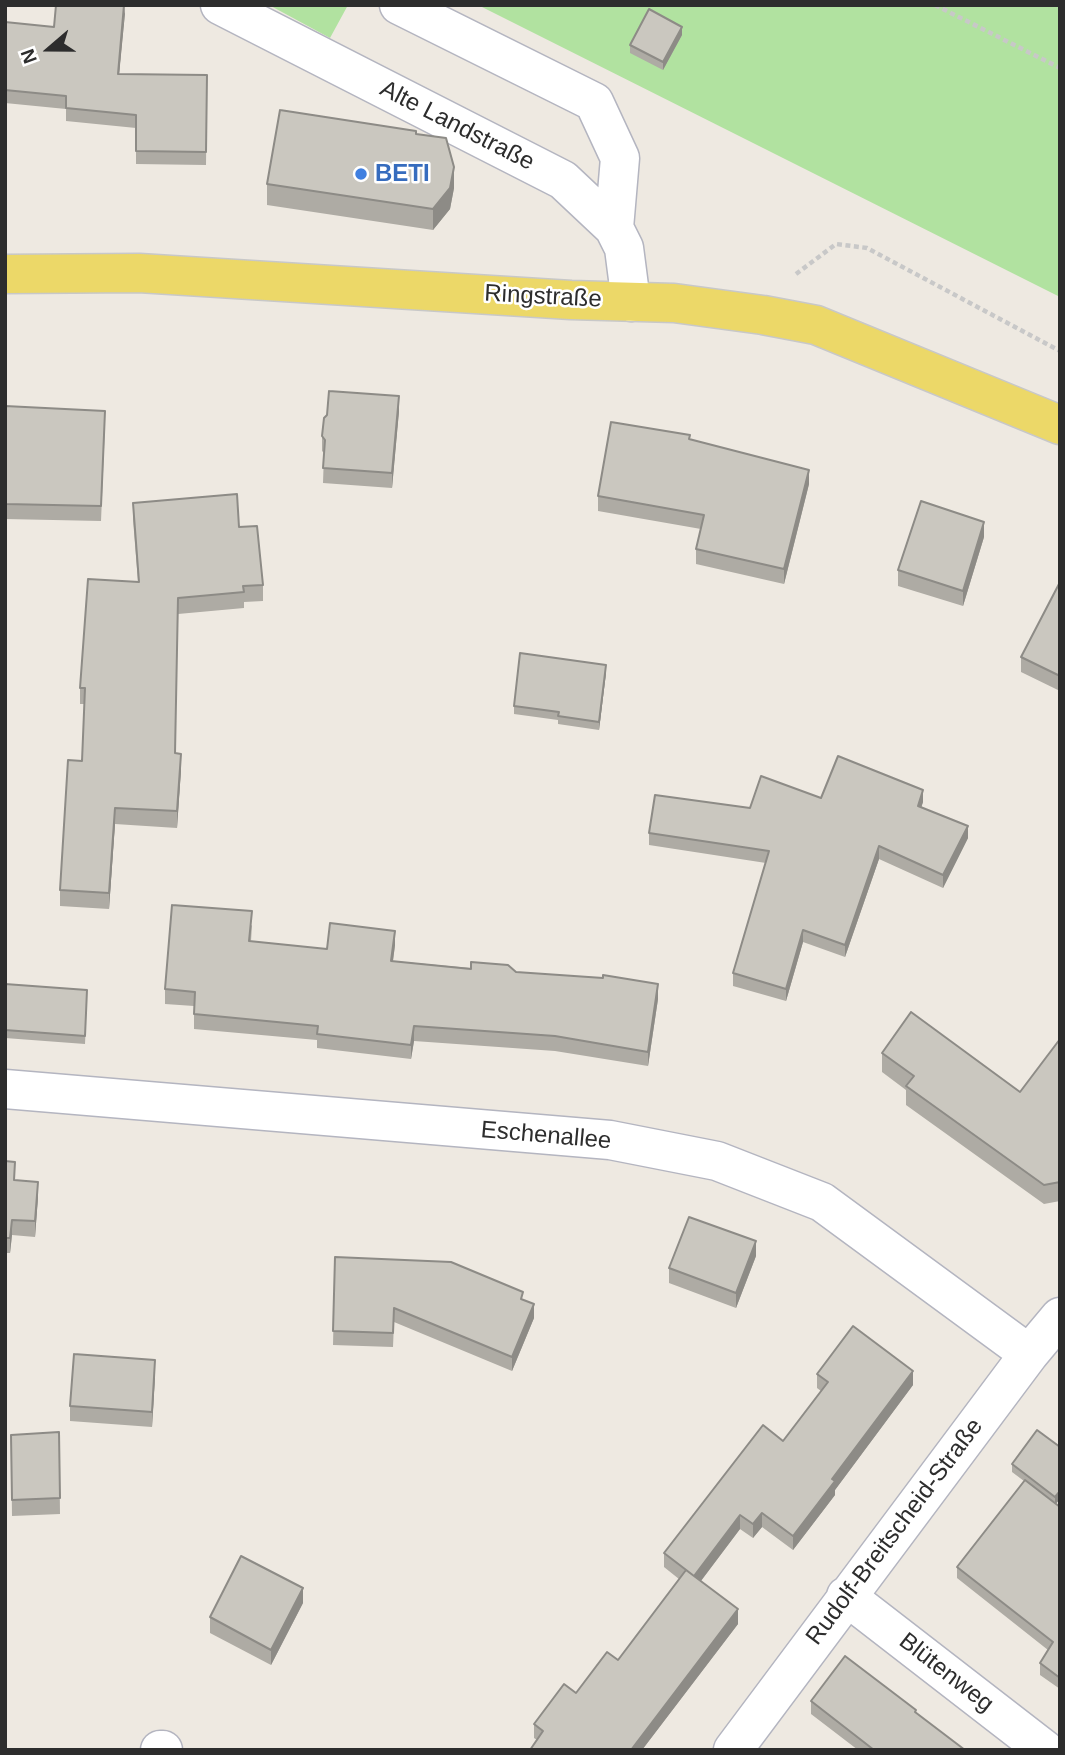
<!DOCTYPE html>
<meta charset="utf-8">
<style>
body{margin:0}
#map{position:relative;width:1065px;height:1755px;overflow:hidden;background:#eee9e1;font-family:Helvetica,sans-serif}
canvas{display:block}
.frame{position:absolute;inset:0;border:7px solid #2d2d2d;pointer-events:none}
.north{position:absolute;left:14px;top:14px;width:70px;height:70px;-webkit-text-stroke:5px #fff;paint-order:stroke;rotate:250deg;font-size:19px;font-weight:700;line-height:28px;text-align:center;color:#2d2d2d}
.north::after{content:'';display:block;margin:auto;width:24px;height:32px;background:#2d2d2d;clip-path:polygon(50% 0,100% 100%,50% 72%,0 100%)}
</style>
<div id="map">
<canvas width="1065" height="1755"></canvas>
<div class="frame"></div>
<div class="north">N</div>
</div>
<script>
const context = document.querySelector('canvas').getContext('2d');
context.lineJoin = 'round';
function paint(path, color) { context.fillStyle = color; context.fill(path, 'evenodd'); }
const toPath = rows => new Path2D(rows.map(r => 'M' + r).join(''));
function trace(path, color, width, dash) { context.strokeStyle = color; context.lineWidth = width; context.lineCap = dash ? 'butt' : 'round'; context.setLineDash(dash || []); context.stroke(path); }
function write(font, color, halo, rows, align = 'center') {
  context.font = font + ' Helvetica,sans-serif'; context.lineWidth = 5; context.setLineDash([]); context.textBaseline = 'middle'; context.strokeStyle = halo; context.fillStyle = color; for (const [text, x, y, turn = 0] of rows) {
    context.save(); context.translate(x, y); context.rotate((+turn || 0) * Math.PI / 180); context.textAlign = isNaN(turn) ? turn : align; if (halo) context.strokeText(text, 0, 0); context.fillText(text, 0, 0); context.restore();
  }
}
paint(toPath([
 [269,5,348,5,330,38],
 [478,5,1060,5,1060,297]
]), '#b1e2a0');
const minor = toPath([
 [220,5,563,180,614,228,624,248,631,302],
 [399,5,594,102,620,158,614,228],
 [5,1089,610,1140,717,1161,822,1202,1029,1354],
 [846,1596,1045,1750],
 [160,1750,163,1750],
 [733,1750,1029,1354,1060,1317]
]);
const major = toPath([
 [5,274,139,273,571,300,674,303,763,315,816,325,1060,425]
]);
trace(minor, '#b4b5c0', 41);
trace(major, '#c8c8c8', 41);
trace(toPath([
 [935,5,1060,68],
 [796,274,836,244,867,248,1060,351]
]), '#c8c8c8', 4.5, [5, 3.5]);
trace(minor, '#fff', 38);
trace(major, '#ecd868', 38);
paint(toPath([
 [125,13,119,74,207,75,206,165,136,164,136,128,66,121,66,109,5,103,5,22,54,27],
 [682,35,663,70,630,53,630,45],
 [416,134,454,188,450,209,433,230,267,205,267,184],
 [5,406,105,426,101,521,5,519],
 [399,411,392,488,323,483,324,453,322,451,322,436],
 [690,440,809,484,784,584,696,564,696,549,701,529,598,511,598,496],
 [133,503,239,527,263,585,263,601,244,602,244,608,178,614,175,753,181,770,177,828,115,824,109,909,60,906,60,890,82,761,85,704,80,704,80,688,138,582,133,519],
 [984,537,963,606,898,586,898,570],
 [1060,582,1060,691,1021,672,1021,657],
 [606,673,599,730,558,724,558,720,514,714,514,706],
 [821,798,923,802,921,807,968,838,943,888,879,859,845,957,803,942,786,1001,733,986,733,973,766,863,649,845,649,833],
 [252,925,251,941,327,949,395,945,393,961,516,972,658,999,648,1066,555,1051,414,1041,411,1059,317,1048,317,1040,194,1029,194,1006,165,1004,165,989],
 [5,984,87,998,85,1044,5,1038],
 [1060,1039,1060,1201,1044,1204,906,1105,906,1090,882,1072,882,1053,1020,1092],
 [5,1161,15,1180,38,1197,35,1237,12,1235,10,1253,5,1253],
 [756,1256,736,1308,669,1283,669,1268],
 [335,1257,523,1300,534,1318,512,1371,394,1322,393,1347,333,1345],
 [817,1374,913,1385,835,1490,835,1495,793,1550,762,1527,753,1538,740,1529,701,1581,738,1624,642,1750,530,1750,537,1740,534,1738,534,1724,576,1693,618,1660,679,1579,664,1567,664,1553,783,1441,821,1391,817,1388],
 [155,1375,152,1427,70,1421,70,1406],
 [59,1432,60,1514,12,1516,11,1435],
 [1060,1447,1056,1504,1060,1507,1060,1689,1040,1675,1040,1663,1048,1650,957,1578,957,1567,1024,1481,1012,1472,1012,1464],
 [303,1603,271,1665,210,1633,210,1617],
 [811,1701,916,1713,965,1750,858,1750,811,1714]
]), '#aeaba4');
paint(toPath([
 [125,5,125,13,118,86,118,74],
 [682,27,682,35,663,70,663,62],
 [454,167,454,188,450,209,433,230,433,209],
 [399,396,399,411,392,488,392,473],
 [809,470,809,484,784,584,784,569],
 [984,522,984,537,963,606,963,591],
 [606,665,606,673,599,730,599,722],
 [181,754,181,770,177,828,177,811],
 [923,790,923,802,918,818,918,806],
 [115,808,115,824,109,909,109,893],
 [968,826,968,838,943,888,943,875],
 [879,846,879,859,845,957,845,945],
 [803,930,803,942,786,1001,786,989],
 [395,931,395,945,391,975,391,961],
 [658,984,658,999,648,1066,648,1052],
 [414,1026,414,1041,411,1059,411,1045],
 [38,1182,38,1197,35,1237,35,1221],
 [12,1220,12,1235,10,1253,10,1238],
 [756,1241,756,1256,736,1308,736,1293],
 [534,1304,534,1318,512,1371,512,1357],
 [155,1360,155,1375,152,1427,152,1412],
 [913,1371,913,1385,835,1490,835,1495,793,1550,793,1536,832,1479],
 [1060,1491,1060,1499,1055,1505,1055,1497],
 [762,1513,762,1527,753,1538,753,1524],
 [740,1515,740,1529,694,1590,694,1576],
 [303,1588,303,1603,271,1665,271,1650],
 [738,1609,738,1624,642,1750,631,1750]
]), '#8d8b86');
const building = toPath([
 [56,5,124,5,118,74,207,75,206,152,136,151,136,115,66,108,66,96,5,90,5,22,54,27,56,5],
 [649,9,682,27,663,62,630,45,649,9],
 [280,110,416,131,416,134,446,138,454,167,450,188,433,209,267,184,280,110],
 [329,391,399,396,392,473,323,468,325,440,322,436,324,418,327,415,329,391],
 [5,406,105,411,101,506,5,504,5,406],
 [611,422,690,435,689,439,809,470,784,569,696,549,704,515,598,496,611,422],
 [237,494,239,527,257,526,263,585,243,586,244,592,178,598,175,753,181,754,177,811,115,808,109,893,60,890,68,760,82,761,85,688,80,688,88,579,139,582,133,503,237,494],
 [921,501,984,522,963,591,898,570,921,501],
 [1060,582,1060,676,1021,657,1060,582],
 [520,653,606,665,599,722,558,716,559,712,514,706,520,653],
 [838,756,923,790,918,806,968,826,943,875,879,846,845,945,803,930,786,989,733,973,769,851,649,833,655,795,750,808,761,776,821,798,838,756],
 [172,905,252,911,249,941,327,949,330,923,395,931,391,961,471,969,471,962,508,965,516,972,603,978,603,975,658,984,648,1052,555,1036,414,1026,411,1045,317,1034,318,1026,194,1014,195,992,165,989,172,905],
 [5,984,87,990,85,1036,5,1030,5,984],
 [911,1012,1020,1092,1060,1039,1060,1182,1044,1185,906,1086,914,1076,882,1053,911,1012],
 [5,1161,15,1162,14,1180,38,1182,35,1221,12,1220,10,1238,5,1238,5,1161],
 [689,1217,756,1241,736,1293,669,1268,689,1217],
 [335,1257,451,1262,523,1292,521,1299,534,1304,512,1357,394,1308,393,1333,333,1331,335,1257],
 [853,1326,913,1371,832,1479,835,1481,793,1536,762,1513,753,1524,740,1515,694,1576,664,1553,763,1425,783,1441,828,1382,817,1374,853,1326],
 [74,1354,155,1360,152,1412,70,1406,74,1354],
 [1037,1430,1060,1447,1060,1491,1055,1497,1012,1464,1037,1430],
 [59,1432,60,1498,12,1500,11,1435,59,1432],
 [1025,1480,1060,1507,1060,1678,1040,1663,1053,1642,957,1567,1025,1480],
 [241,1556,303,1588,271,1650,210,1617,241,1556],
 [686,1570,738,1609,631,1750,530,1750,543,1731,534,1724,564,1684,576,1693,607,1652,618,1660,686,1570],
 [845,1656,916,1710,915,1712,965,1750,874,1750,811,1701,845,1656]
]);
paint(building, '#cac7bf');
trace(building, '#8d8b86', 2);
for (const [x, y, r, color] of [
 [361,174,7,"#3f7fe0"]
]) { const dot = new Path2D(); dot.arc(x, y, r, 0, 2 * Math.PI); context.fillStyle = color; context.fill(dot); trace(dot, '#fff', 2.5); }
write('24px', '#2d2d2d', '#fff', [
 ["Alte Landstraße",457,126,27],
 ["Ringstraße",543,297,3],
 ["Eschenallee",546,1136,5],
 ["Rudolf-Breitscheid-Straße",895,1532,-53],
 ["Blütenweg",946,1673,38]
]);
write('bold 24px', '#366cbe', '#fff', [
 ["BETI",375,174]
], 'left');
</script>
